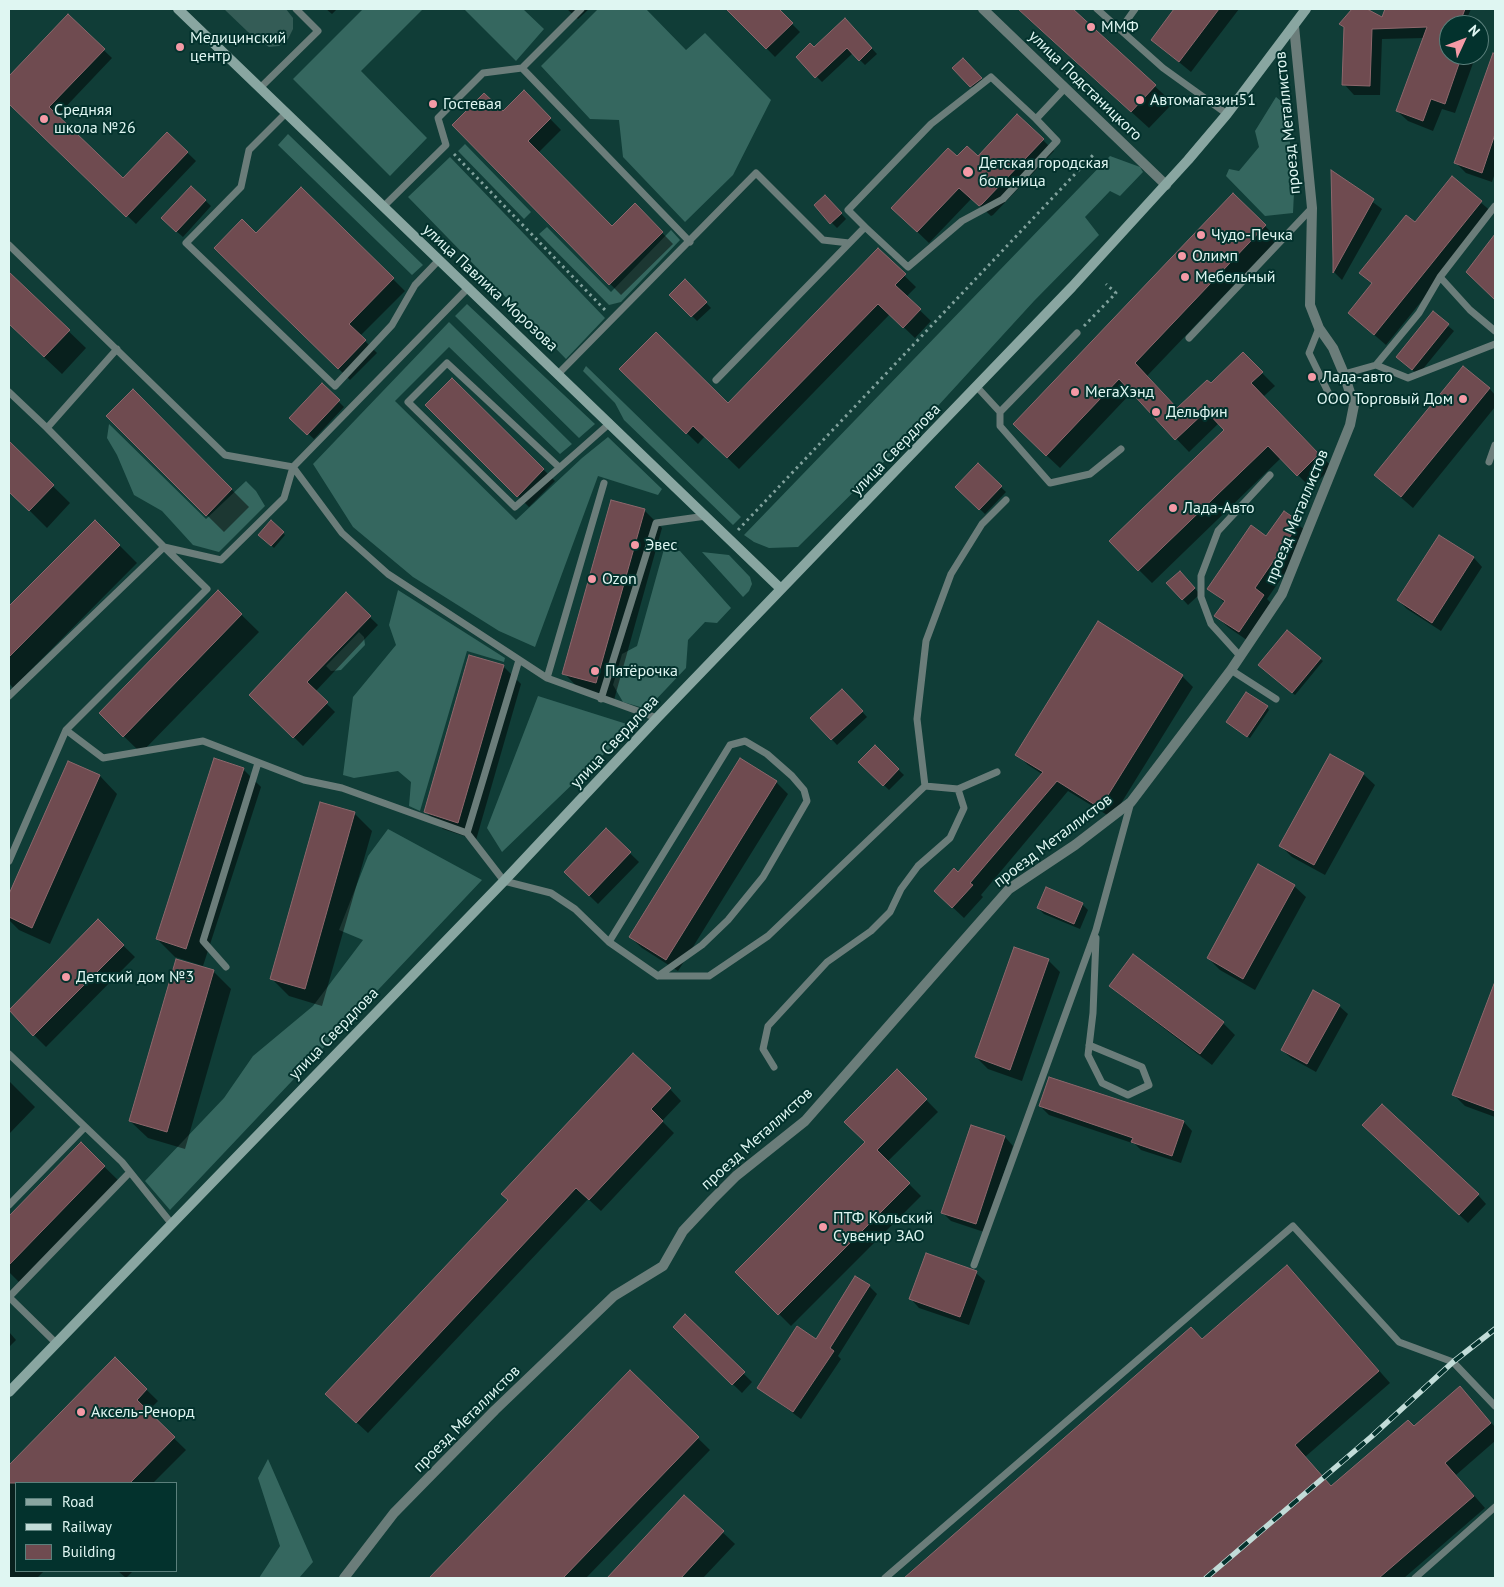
<!DOCTYPE html>
<meta charset="utf-8">
<style>
body{margin:0}
#map{position:relative;width:1504px;height:1587px;overflow:hidden;background:#103d37;font-family:"PT Sans",sans-serif}
canvas{display:block}
.frame{position:absolute;inset:0;border:10px solid #dff6f2;pointer-events:none}
.legend{position:absolute;left:15px;top:1482px;width:162px;height:90px;box-sizing:border-box;background:#03322d;border:1px solid #5b807c;margin:0;padding:6px 9px;list-style:none;font-size:15px;color:#dff6f2}
.legend li{display:flex;align-items:center;gap:10px;height:25px}
.legend b{width:25px;border:1px solid #5b807c}
.north{position:absolute;left:1439px;top:15px;width:50px;height:50px;box-sizing:border-box;background:#03322d;border:1px solid #5b807c;border-radius:50%;rotate:47deg;font-size:14px;font-weight:700;line-height:20px;text-align:center;color:#dff6f2}
.north::after{content:'';display:block;margin:auto;width:18px;height:22px;background:#f49aa6;clip-path:polygon(50% 0,100% 100%,50% 72%,0 100%)}
</style>
<div id="map">
<canvas width="1504" height="1587"></canvas>
<div class="frame"></div>
<ul class="legend">
<li><b style="height:6px;background:#89a6a1"></b>Road</li>
<li><b style="height:6px;background:#c2dcd8"></b>Railway</li>
<li><b style="height:14px;background:#6f4b50"></b>Building</li>
</ul>
<div class="north">N</div>
</div>
<script>
const context = document.querySelector('canvas').getContext('2d');
context.lineJoin = 'round';
function paint(path, color) { context.fillStyle = color; context.fill(path, 'evenodd'); }
const toPath = rows => new Path2D(rows.map(r => 'M' + r).join(''));
function trace(path, color, width, dash) { context.strokeStyle = color; context.lineWidth = width; context.lineCap = dash ? 'butt' : 'round'; context.setLineDash(dash || []); context.stroke(path); }
function write(font, color, halo, rows, align = 'center') {
  context.font = font + ' "PT Sans",sans-serif'; context.lineWidth = 4; context.setLineDash([]); context.textBaseline = 'middle'; context.strokeStyle = halo; context.fillStyle = color; for (const [text, x, y, turn = 0] of rows) {
    context.save(); context.translate(x, y); context.rotate((+turn || 0) * Math.PI / 180); context.textAlign = isNaN(turn) ? turn : align; if (halo) context.strokeText(text, 0, 0); context.fillText(text, 0, 0); context.restore();
  }
}
paint(toPath([
 [224,9,286,9,293,18,293,29,288,39,279,46,269,47,248,32]
]), '#345c56');
paint(toPath([
 [363,9,423,9,361,71,427,138,390,176,293,79],
 [464,9,523,9,544,29,516,61],
 [598,9,646,9,686,50,705,33,771,100,733,175,685,222,623,157,619,120,590,119,541,66],
 [1276,97,1287,106,1294,192,1293,213,1265,216,1226,176,1229,169,1239,171,1259,147,1255,131],
 [288,134,423,265,412,275,278,145],
 [465,144,531,212,524,219,458,151],
 [1110,156,1140,167,1143,172,1120,196,1110,191,1085,217,1099,235,1034,301,915,431,798,547,769,548,754,542,744,535],
 [450,157,605,318,566,359,408,197],
 [547,227,611,292,671,230,680,240,621,302,609,305,539,234],
 [467,304,595,424,579,438,455,316],
 [449,322,572,444,560,454,449,347,395,401,516,520,582,458,608,437,662,489,658,495,598,476,535,647,499,631,413,577,353,527,313,464],
 [586,366,741,517,733,525,624,420,615,403,583,371],
 [109,424,206,519,246,481,256,491,265,506,219,552,193,545,162,511,134,495,117,455,107,438],
 [664,549,680,551,731,608,717,623,705,622,688,640,686,668,647,709,623,702,613,685,622,654,637,646],
 [702,552,729,555,750,577,752,584,749,591,743,597],
 [398,590,505,658,504,662,467,651,420,811,409,806,411,782,398,771,354,778,343,775,353,697,396,645,389,625],
 [359,632,364,637,365,645,341,670,331,671,326,666],
 [538,696,633,726,502,852,487,828],
 [388,829,482,880,170,1210,145,1181,224,1098,253,1056,313,1006,363,940,339,930,368,856],
 [268,1459,313,1562,299,1578,259,1578,280,1546,258,1478]
]), '#35675f');
paint(toPath([
 [326,9,337,9,332,14],
 [567,9,589,9,578,19],
 [728,9,777,9,800,32,775,57],
 [1018,9,1071,9,1173,103,1149,128],
 [1175,9,1239,9,1191,72,1152,40],
 [1353,9,1365,9,1382,19,1386,9,1471,9,1468,16,1474,22,1473,25,1449,25,1449,55,1476,55,1455,113,1442,109,1433,131,1408,121,1397,111,1425,38,1382,39,1380,95,1354,95,1344,84,1345,29,1341,24],
 [68,16,112,58,57,116,123,179,167,133,196,161,136,224,9,102,9,78],
 [845,20,877,54,865,65,853,53,822,82,797,57,814,49],
 [1495,51,1495,173,1492,182,1466,173,1456,163],
 [963,59,986,84,976,91,954,68],
 [524,92,561,130,538,153,612,228,635,205,673,244,621,295,453,125,503,113],
 [1043,140,1054,151,993,215,991,216,972,198,929,243,904,219,978,157],
 [1333,172,1382,209,1342,280,1334,272],
 [1452,178,1493,213,1386,345,1349,313,1373,284,1361,273,1415,224],
 [191,187,211,206,183,237,168,224],
 [301,188,405,291,360,336,377,353,350,380,216,248,256,235],
 [825,196,846,219,837,228,815,206],
 [1265,226,1278,239,1147,376,1178,409,1211,385,1243,354,1275,386,1264,396,1332,467,1311,488,1281,458,1152,583,1139,570,1226,430,1219,423,1189,452,1132,392,1060,468,1028,438],
 [1495,236,1495,299,1467,272],
 [878,250,916,287,906,297,931,321,915,338,890,314,739,469,705,436,698,444,621,369,729,404],
 [9,274,86,348,62,374,9,324],
 [685,281,711,308,697,321,671,295],
 [1433,313,1454,331,1418,375,1403,362],
 [452,379,555,481,529,507,427,405],
 [322,385,344,407,314,439,291,418],
 [1489,388,1495,395,1495,407,1413,508,1375,475],
 [133,391,249,507,224,532,107,416],
 [9,443,70,503,47,528,9,490],
 [978,465,1006,492,985,514,957,487],
 [644,510,662,528,614,700,581,691,564,673],
 [1284,513,1311,535,1267,599,1275,607,1251,643,1228,627,1216,616,1225,603,1209,589,1267,538],
 [95,521,137,563,13,688,9,683,9,608],
 [271,522,285,535,274,548,260,535],
 [1440,536,1474,558,1482,567,1441,631,1407,609,1398,600],
 [1185,578,1200,594,1188,605,1168,583],
 [218,592,259,632,141,753,100,713],
 [346,594,378,625,315,692,335,712,303,746,251,695],
 [1099,623,1182,676,1193,687,1112,818,1068,791,981,895,983,897,964,918,946,901,958,874,1042,774,1028,765,1017,754],
 [1320,659,1323,661,1295,695,1262,667],
 [503,666,521,684,476,840,443,829,425,811],
 [842,690,867,717,837,745,812,718],
 [1267,707,1269,710,1250,738,1230,724],
 [875,747,904,775,889,790,860,762],
 [740,760,776,782,788,794,678,971,642,948,630,937],
 [69,763,100,776,117,794,50,944,19,930,9,920,9,897],
 [243,769,261,787,203,966,175,957,157,939],
 [1363,774,1375,785,1325,875,1292,857,1281,846],
 [354,813,372,831,322,1006,289,996,272,979],
 [606,830,639,862,598,904,565,872],
 [1294,886,1306,897,1255,990,1220,970,1208,958],
 [1082,904,1088,910,1080,929,1044,914,1038,908],
 [98,921,135,957,46,1047,10,1011],
 [1015,948,1049,961,1060,972,1022,1081,988,1069,976,1057],
 [213,971,231,989,185,1149,148,1138,130,1121],
 [1495,984,1495,1117,1465,1106,1454,1095],
 [1111,986,1223,1023,1235,1035,1212,1065,1123,997],
 [1339,1006,1348,1014,1316,1072,1291,1058,1282,1050],
 [897,1070,938,1112,887,1162,921,1196,791,1326,737,1272,866,1142],
 [9,1081,35,1107,9,1134],
 [670,1089,681,1101,662,1121,674,1133,601,1211,588,1199,368,1433,339,1406],
 [1040,1106,1184,1122,1192,1131,1181,1163,1141,1150,1135,1144,1049,1115],
 [1373,1134,1478,1195,1486,1204,1468,1223],
 [1005,1137,1013,1146,984,1232,951,1221,942,1212],
 [81,1144,122,1184,23,1286,9,1272,9,1218],
 [1287,1266,1390,1383,1305,1457,1332,1487,1414,1428,1471,1400,1495,1427,1495,1441,1456,1475,1485,1508,1404,1578,906,1578,1191,1328,1203,1340],
 [976,1273,985,1281,969,1325,919,1308,911,1299],
 [869,1286,877,1294,838,1356,841,1359,801,1419,759,1388,816,1341],
 [685,1316,752,1382,742,1393,674,1327],
 [9,1332,16,1340,9,1347],
 [115,1359,158,1401,147,1412,186,1450,153,1483,16,1483,16,1571,44,1571,37,1578,9,1578,9,1467],
 [630,1372,710,1450,586,1578,431,1578],
 [684,1496,735,1544,703,1578,609,1578],
 [118,1571,133,1571,126,1578]
]), '#0007');
const building = toPath([
 [726,9,779,9,793,23,766,49,726,9],
 [1018,9,1073,9,1156,85,1131,112,1018,9],
 [1174,9,1219,9,1179,62,1151,40,1174,9],
 [1352,9,1367,9,1382,17,1385,9,1465,9,1459,25,1449,25,1449,55,1462,55,1445,104,1431,99,1423,121,1396,111,1427,27,1372,29,1370,86,1342,85,1344,27,1339,24,1352,9],
 [68,14,105,49,49,107,123,178,167,132,188,152,126,217,9,104,9,76,68,14],
 [845,18,872,48,859,61,847,48,815,78,796,57,810,43,814,47,845,18],
 [1493,53,1495,54,1495,134,1482,173,1454,163,1493,53],
 [963,58,982,78,970,87,952,68,963,58],
 [524,90,551,118,528,141,612,226,635,203,663,232,609,285,452,125,484,93,503,111,524,90],
 [1017,114,1044,139,982,204,979,206,959,188,917,232,891,208,948,148,957,156,967,146,978,156,1017,114],
 [1331,170,1374,199,1333,273,1333,259,1331,170],
 [1452,176,1482,201,1374,335,1348,313,1372,283,1359,273,1406,215,1415,222,1452,176],
 [191,186,206,200,176,232,161,218,191,186],
 [301,187,394,278,349,324,366,340,338,369,214,248,242,219,256,233,301,187],
 [1233,193,1266,225,1135,363,1177,408,1207,380,1211,383,1243,352,1263,372,1251,383,1319,454,1297,476,1268,446,1138,571,1109,541,1224,430,1206,411,1175,440,1119,379,1046,456,1013,424,1233,193],
 [825,195,842,213,830,224,814,205,825,195],
 [1495,234,1495,300,1466,272,1495,234],
 [878,248,906,274,895,285,921,309,903,328,878,304,727,458,693,426,686,434,619,369,656,332,728,403,878,248],
 [9,272,70,330,44,357,9,324,9,272],
 [685,279,707,302,691,317,669,295,685,279],
 [1433,311,1449,324,1412,370,1396,357,1433,311],
 [1463,366,1490,388,1401,497,1374,475,1463,366],
 [452,378,544,469,517,497,425,405,452,378],
 [322,383,340,400,307,435,289,418,322,383],
 [133,389,232,489,206,516,106,416,133,389],
 [9,441,54,485,29,511,9,492,9,441],
 [978,463,1002,486,979,510,955,487,978,463],
 [611,500,645,509,596,683,562,674,611,500],
 [1284,511,1300,522,1255,588,1264,595,1239,632,1214,616,1225,601,1207,589,1251,525,1266,536,1284,511],
 [95,520,120,545,9,657,9,606,95,520],
 [271,520,284,532,271,546,258,535,271,520],
 [1439,535,1474,557,1432,623,1397,600,1439,535],
 [1180,571,1195,588,1182,600,1166,583,1180,571],
 [218,590,242,614,123,737,99,713,218,590],
 [346,592,371,616,307,682,328,702,293,738,249,695,346,592],
 [1098,621,1183,675,1100,808,1057,781,970,883,973,885,952,908,934,891,954,868,958,872,1043,772,1015,755,1098,621],
 [1287,630,1321,658,1292,693,1258,665,1287,630],
 [469,655,504,665,458,823,424,812,469,655],
 [842,689,863,711,831,740,810,718,842,689],
 [1246,692,1268,706,1247,737,1226,722,1246,692],
 [875,745,899,769,883,786,858,762,875,745],
 [1330,754,1364,773,1314,865,1279,846,1330,754],
 [214,758,244,768,186,949,156,939,214,758],
 [740,758,777,781,666,960,629,937,740,758],
 [68,761,100,775,32,928,9,917,9,894,68,761],
 [320,802,355,812,305,989,270,979,320,802],
 [606,828,631,852,589,896,564,872,606,828],
 [1258,864,1295,885,1243,979,1207,958,1258,864],
 [1046,887,1083,903,1074,924,1037,908,1046,887],
 [98,919,124,945,33,1036,9,1010,98,919],
 [1014,947,1049,959,1010,1070,975,1057,1014,947],
 [1133,954,1224,1022,1200,1054,1109,986,1133,954],
 [176,959,214,970,167,1132,129,1121,176,959],
 [1494,984,1495,984,1495,1111,1452,1095,1494,984],
 [1313,990,1340,1005,1307,1064,1281,1050,1313,990],
 [633,1053,671,1088,651,1109,663,1121,589,1200,576,1188,356,1423,325,1394,508,1200,501,1194,633,1053],
 [897,1069,927,1099,877,1150,910,1183,778,1315,735,1272,865,1142,844,1122,897,1069],
 [1049,1077,1184,1121,1172,1156,1131,1142,1133,1138,1039,1106,1049,1077],
 [1382,1104,1479,1194,1459,1215,1362,1125,1382,1104],
 [971,1125,1005,1136,976,1224,941,1213,971,1125],
 [81,1142,105,1166,9,1265,9,1216,81,1142],
 [926,1253,977,1271,960,1317,909,1299,926,1253],
 [1287,1265,1379,1371,1295,1445,1331,1486,1408,1420,1414,1426,1460,1386,1491,1423,1445,1463,1474,1496,1379,1578,904,1578,1191,1327,1202,1339,1287,1265],
 [855,1276,870,1285,830,1348,834,1351,793,1412,757,1388,797,1326,816,1339,855,1276],
 [685,1314,745,1372,732,1385,673,1327,685,1314],
 [115,1357,147,1389,137,1400,175,1437,130,1483,9,1483,9,1465,115,1357],
 [630,1370,699,1437,563,1578,429,1578,630,1370],
 [684,1495,724,1531,681,1578,607,1578,684,1495]
]);
paint(building, '#6f4b50');
trace(building, '#8d676c', 1);
trace(toPath([
 [454,154,606,311],
 [1084,326,1116,293,1106,284],
 [738,530,1094,154]
]), '#81a29d', 3, [2.5, 4]);
trace(toPath([
 [1097,9,1163,68,1227,114],
 [1120,30,1135,9],
 [522,68,581,9],
 [261,87,318,31,296,9],
 [286,113,249,150,241,187,186,243,335,386,392,325,415,285,438,261],
 [383,207,446,145,438,118,483,73,522,68,690,242],
 [865,227,848,210,931,124,991,77,1036,119,1065,88],
 [9,245,225,455,293,467,342,533,388,574,547,678],
 [1440,277,1470,310,1495,331],
 [1319,328,1309,353,1330,396],
 [1189,338,1312,208],
 [1376,365,1408,378,1495,344],
 [559,373,756,173,823,240,849,243],
 [1344,374,1376,365,1419,313,1440,277,1495,206],
 [716,380,865,227,908,267,962,221,1003,199,1057,141,1036,119],
 [977,387,1000,412,1000,426,1050,483,1090,474,1121,449],
 [9,392,47,428,117,349],
 [1000,412,1077,333],
 [47,428,164,547,221,560,284,498,293,467,467,289],
 [1489,462,1495,445],
 [559,467,447,363,408,402,515,507,610,423],
 [604,483,547,678,657,718],
 [1240,656,1211,624,1201,597,1201,576,1218,531,1270,475],
 [1231,670,1276,699],
 [9,696,164,547,207,589,66,730,9,861],
 [601,699,656,523,706,516],
 [66,730,103,758,203,741,304,780,342,788,467,833,504,881,551,893,575,909,609,942,658,976,709,976,768,936,925,786,917,719,926,641,951,574,982,524,1006,500],
 [925,786,958,789,997,772],
 [467,833,519,660],
 [609,942,730,745,745,741,767,754,792,776,804,790,807,801,763,877,728,920,702,945,658,976],
 [226,967,203,941,258,763],
 [1089,1045,1142,1067,1149,1085,1128,1095,1102,1083,1088,1055,1093,1013,1096,938],
 [9,1054,122,1162,171,1223],
 [774,1067,763,1049,768,1026,827,962,871,931,890,912,901,889,918,866,950,838,964,808,958,789],
 [9,1205,85,1127],
 [974,1265,1096,930,1131,802],
 [9,1297,130,1172],
 [9,1297,56,1343],
 [885,1578,1293,1226,1399,1342,1453,1362,1495,1406],
 [1415,1578,1495,1507]
]), '#6b7d7a', 7);
trace(toPath([
 [983,9,1166,185],
 [344,1578,394,1513,495,1410,614,1296,663,1266,683,1231,712,1200,736,1176,805,1121,1009,889,1075,845,1131,802,1231,670,1282,594,1350,425,1354,405,1344,374,1333,348,1319,328,1310,305,1312,208,1294,26]
]), '#6b7d7a', 10);
trace(toPath([
 [178,9,781,589],
 [9,1392,504,881,657,718,1072,287,1188,160,1227,114,1306,9]
]), '#89a6a1', 10);
const rail = toPath([
 [1206,1578,1371,1437,1453,1362,1495,1329]
]);
trace(rail, '#c2dcd8', 5.5);
trace(rail, '#03322d', 4, [11]);
for (const [x, y, r, color] of [
 [1091,27,5,"#f49aa6"],
 [180,47,5,"#f49aa6"],
 [1140,100,5,"#f49aa6"],
 [433,104,5,"#f49aa6"],
 [44,119,5,"#f49aa6"],
 [968,172,6,"#f49aa6"],
 [1201,235,5,"#f49aa6"],
 [1182,256,5,"#f49aa6"],
 [1185,277,5,"#f49aa6"],
 [1312,377,5,"#f49aa6"],
 [1075,392,5,"#f49aa6"],
 [1463,399,5,"#f49aa6"],
 [1156,412,5,"#f49aa6"],
 [1173,508,5,"#f49aa6"],
 [635,545,5,"#f49aa6"],
 [592,579,5,"#f49aa6"],
 [595,671,5,"#f49aa6"],
 [66,977,5,"#f49aa6"],
 [823,1227,5,"#f49aa6"],
 [81,1412,5,"#f49aa6"]
]) { const dot = new Path2D(); dot.arc(x, y, r, 0, 2 * Math.PI); context.fillStyle = color; context.fill(dot); trace(dot, '#03322d', 2); }
write('16px', '#dff6f2', '#03322d', [
 ["ММФ",1101,27],
 ["Медицинский",190,38],
 ["центр",190,56],
 ["Автомагазин51",1150,100],
 ["Гостевая",443,104],
 ["Средняя",54,110],
 ["школа №26",54,128],
 ["Детская городская",979,163],
 ["больница",979,181],
 ["Чудо-Печка",1211,235],
 ["Олимп",1192,256],
 ["Мебельный",1195,277],
 ["Лада-авто",1322,377],
 ["МегаХэнд",1085,392],
 ["ООО Торговый Дом",1453,399,"right"],
 ["Дельфин",1166,412],
 ["Лада-Авто",1183,508],
 ["Эвес",645,545],
 ["Ozon",602,579],
 ["Пятёрочка",605,671],
 ["Детский дом №3",76,977],
 ["ПТФ Кольский",833,1218],
 ["Сувенир ЗАО",833,1236],
 ["Аксель-Ренорд",91,1412]
], 'left');
write('16px', '#dff6f2', '#03322d', [
 ["улица Подстаницкого",1085,86,44],
 ["проезд Металлистов",1288,123,-96],
 ["улица Павлика Морозова",490,288,43],
 ["улица Свердлова",896,450,-46],
 ["проезд Металлистов",1297,517,-68],
 ["улица Свердлова",615,742,-47],
 ["проезд Металлистов",1053,841,-37],
 ["улица Свердлова",334,1034,-46],
 ["проезд Металлистов",757,1139,-42],
 ["проезд Металлистов",467,1419,-45]
]);
</script>
